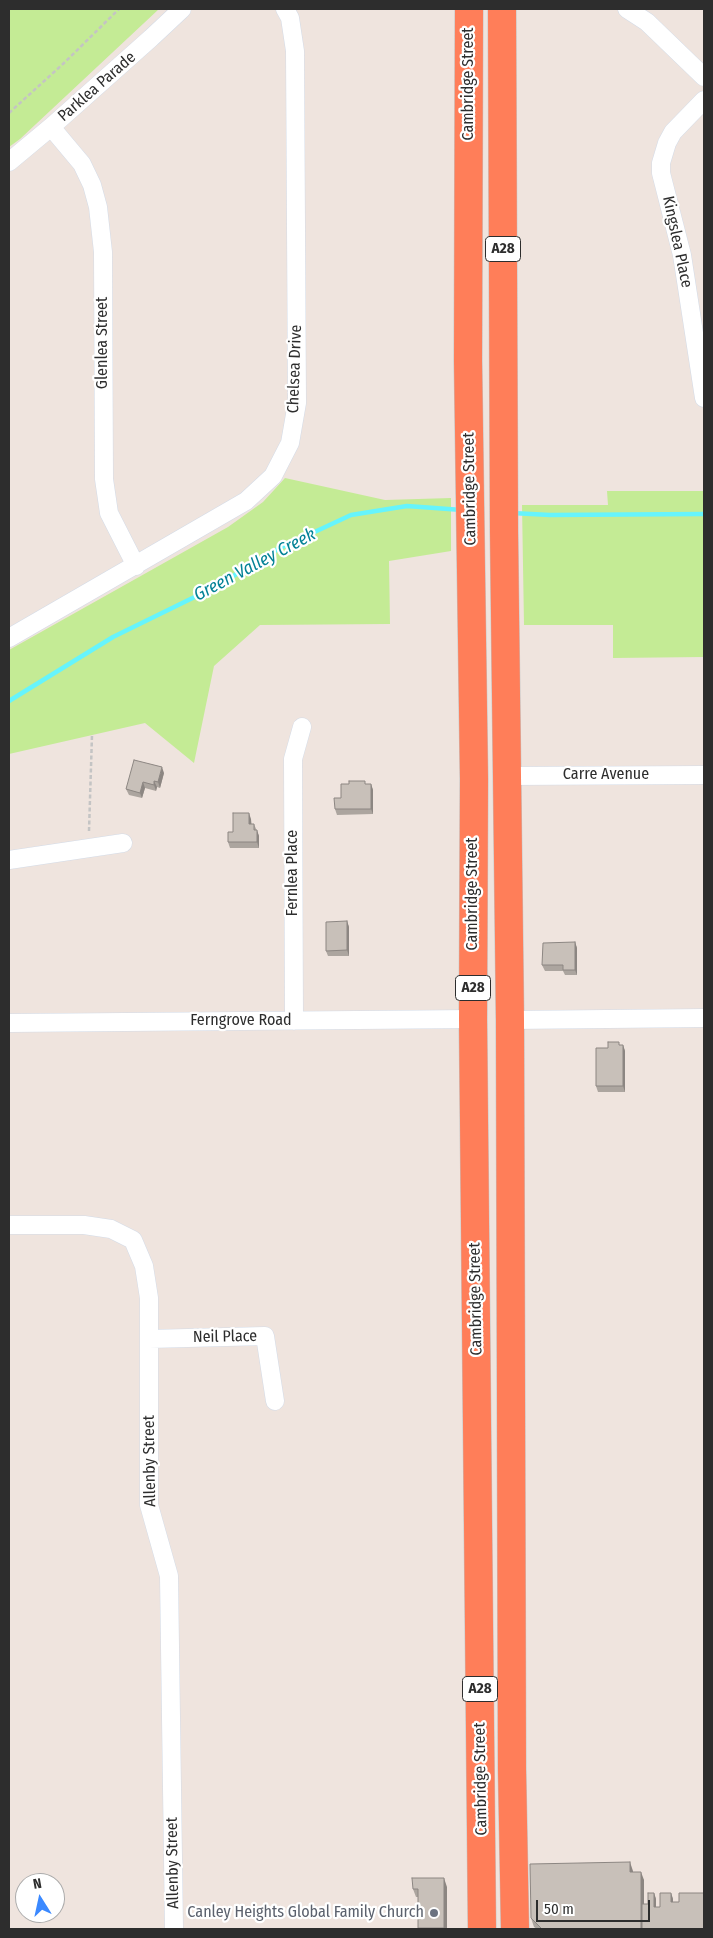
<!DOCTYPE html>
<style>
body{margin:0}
#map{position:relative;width:713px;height:1938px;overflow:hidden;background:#efe4de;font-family:"Fira Sans Condensed",sans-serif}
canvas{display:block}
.frame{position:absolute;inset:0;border:10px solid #2d2d2d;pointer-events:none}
.north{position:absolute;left:15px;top:1873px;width:50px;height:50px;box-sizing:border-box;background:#fff;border:1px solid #ababab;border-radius:50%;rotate:350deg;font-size:14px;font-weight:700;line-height:20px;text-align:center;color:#2d2d2d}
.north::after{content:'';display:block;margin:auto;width:18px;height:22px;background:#3b89ff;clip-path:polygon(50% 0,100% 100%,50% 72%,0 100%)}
.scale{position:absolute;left:536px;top:1900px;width:114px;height:22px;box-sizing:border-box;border:2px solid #2d2d2d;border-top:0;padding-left:6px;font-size:15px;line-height:18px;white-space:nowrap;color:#2d2d2d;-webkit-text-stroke:4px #fff;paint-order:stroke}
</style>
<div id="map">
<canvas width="713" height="1938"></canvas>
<div class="frame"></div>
<div class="north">N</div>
<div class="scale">50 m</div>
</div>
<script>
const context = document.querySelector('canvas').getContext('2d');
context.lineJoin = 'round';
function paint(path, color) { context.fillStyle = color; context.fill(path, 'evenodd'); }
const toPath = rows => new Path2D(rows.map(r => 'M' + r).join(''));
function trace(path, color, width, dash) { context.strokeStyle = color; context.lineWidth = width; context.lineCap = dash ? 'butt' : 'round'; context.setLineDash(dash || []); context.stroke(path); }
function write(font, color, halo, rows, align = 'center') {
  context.font = font + ' "Fira Sans Condensed",sans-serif'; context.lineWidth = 4.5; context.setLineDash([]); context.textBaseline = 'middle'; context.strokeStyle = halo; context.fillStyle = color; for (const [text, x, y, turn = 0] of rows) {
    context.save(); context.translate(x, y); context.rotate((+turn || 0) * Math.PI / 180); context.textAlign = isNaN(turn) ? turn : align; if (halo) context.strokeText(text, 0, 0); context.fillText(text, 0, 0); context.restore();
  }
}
paint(toPath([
 [9,9,159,9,20,139,9,147],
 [285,478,385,500,451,498,451,551,389,561,390,624,260,625,214,666,194,763,145,723,9,754,9,650,228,527,263,502],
 [607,491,704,491,704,657,613,658,613,625,524,625,522,505,608,505]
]), '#c4eb95');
trace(toPath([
 [512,513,550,515,704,514],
 [9,701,113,637,215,587,278,549,351,515,407,506,462,510]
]), '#66f4fc', 4.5);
const street = toPath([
 [627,9,647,22,704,77],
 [704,100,673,132,667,143,661,163,661,173,682,255,704,398],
 [51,127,82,164,92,185,98,207,103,252,104,479,109,513,136,566],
 [9,162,51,127,151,38,182,9],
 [9,638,246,501,273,476,290,443,297,403,295,51,290,18,285,9],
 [508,776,704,775],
 [9,860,123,843],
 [510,1020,704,1018],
 [294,1021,293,759,302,727],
 [9,1023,473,1019],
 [9,1225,84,1225,111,1229,133,1240,144,1266,149,1298,149,1505,169,1576,174,1929],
 [149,1339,265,1336,275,1401]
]);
const highway = toPath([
 [469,9,468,361,474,779,473,1019,482,1929],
 [502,9,504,531,510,1020,512,1769,515,1929]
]);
trace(street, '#d3dbe7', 19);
trace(highway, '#c4c4c4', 29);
trace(toPath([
 [9,113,64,63,119,9],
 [89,831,92,735]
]), '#c4c4c4', 2.5, [4, 2.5]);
trace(street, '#fff', 18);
trace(highway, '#ff7e59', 28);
paint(toPath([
 [164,773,160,788,157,787,156,791,145,788,142,798,129,795,126,789],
 [366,784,371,784,373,790,373,814,337,815,335,809,341,798],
 [251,819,251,824,254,824,259,836,259,848,230,848,228,842],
 [347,921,349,927,349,956,328,956,326,951],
 [575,942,577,948,577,975,565,975,563,971,545,971,542,965],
 [620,1045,623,1045,625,1051,625,1092,598,1092,596,1086,608,1048],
 [633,1871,633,1872,644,1880,644,1904,648,1904,654,1893,656,1899,656,1907,660,1907,671,1893,673,1899,673,1902,704,1929,537,1929,534,1927,531,1918],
 [447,1887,447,1929,419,1929,418,1897,416,1897,413,1889]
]), '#aca59f');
paint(toPath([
 [162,767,164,773,160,788,158,782],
 [154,781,157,787,156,791,154,785],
 [143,782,145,788,142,798,140,793],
 [371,784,373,790,373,814,371,809],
 [249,813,251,819,252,830,249,824],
 [257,830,259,836,259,848,257,842],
 [347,921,349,927,349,956,347,950],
 [575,942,577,948,577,975,575,970],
 [623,1045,625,1051,625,1092,623,1086],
 [630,1862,633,1871,633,1880,630,1872],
 [641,1872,644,1880,644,1929,641,1929],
 [444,1878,447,1887,447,1929,444,1929],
 [654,1893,656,1899,656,1913,654,1907],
 [671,1893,673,1899,673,1907,671,1902]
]), '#8c8682');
const building = toPath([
 [134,760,162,767,158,782,154,781,154,785,143,782,140,793,126,789,134,760],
 [349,781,365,781,365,784,371,784,371,809,335,809,334,798,341,798,341,784,349,784,349,781],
 [233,813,249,813,249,824,254,824,254,830,257,830,257,842,228,842,228,832,233,832,233,813],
 [347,921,347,950,326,951,326,922,347,921],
 [575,942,575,970,563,970,563,965,542,965,543,943,575,942],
 [608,1042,619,1042,619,1045,623,1045,623,1086,596,1086,596,1048,608,1048,608,1042],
 [630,1862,630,1872,641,1872,641,1929,542,1929,531,1918,530,1864,630,1862],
 [412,1878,444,1878,444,1928,418,1928,418,1889,413,1889,412,1878],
 [648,1893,654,1893,654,1907,660,1907,660,1893,671,1893,671,1902,679,1902,679,1893,704,1893,704,1929,642,1929,642,1904,648,1904,648,1893]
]);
paint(building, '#c8c0b9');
trace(building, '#8c8682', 1);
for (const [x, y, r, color] of [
 [434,1913,5,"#6b7280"]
]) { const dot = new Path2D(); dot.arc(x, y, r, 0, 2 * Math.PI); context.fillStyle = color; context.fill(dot); trace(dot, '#fff', 2); }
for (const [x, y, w] of [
 [503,249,35],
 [473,988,35],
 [480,1689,35]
]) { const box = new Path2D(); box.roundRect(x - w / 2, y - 12.5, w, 25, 4); context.fillStyle = '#fff'; context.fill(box); trace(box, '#2d2d2d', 1); }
write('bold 15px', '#2d2d2d', null, [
 ["A28",503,249],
 ["A28",473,988],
 ["A28",480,1689]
]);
write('16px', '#2d2d2d', '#fff', [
 ["Cambridge Street",469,84,-90],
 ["Parklea Parade",97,87,-41],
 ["Kingslea Place",677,242,78],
 ["Glenlea Street",103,343,-90],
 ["Chelsea Drive",295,369,-88],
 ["Cambridge Street",470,489,-91],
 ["Carre Avenue",606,775],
 ["Fernlea Place",293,873,-90],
 ["Cambridge Street",473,894,-90],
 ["Ferngrove Road",241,1021],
 ["Cambridge Street",476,1299,-91],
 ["Neil Place",225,1337,-1],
 ["Allenby Street",150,1461,-91],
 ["Cambridge Street",481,1779,-91],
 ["Allenby Street",173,1863,-91]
]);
write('16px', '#5b616d', '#fff', [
 ["Canley Heights Global Family Church",424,1913]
], 'right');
write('italic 18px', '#038296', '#fff', [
 ["Green Valley Creek",255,565,-28]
]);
</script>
